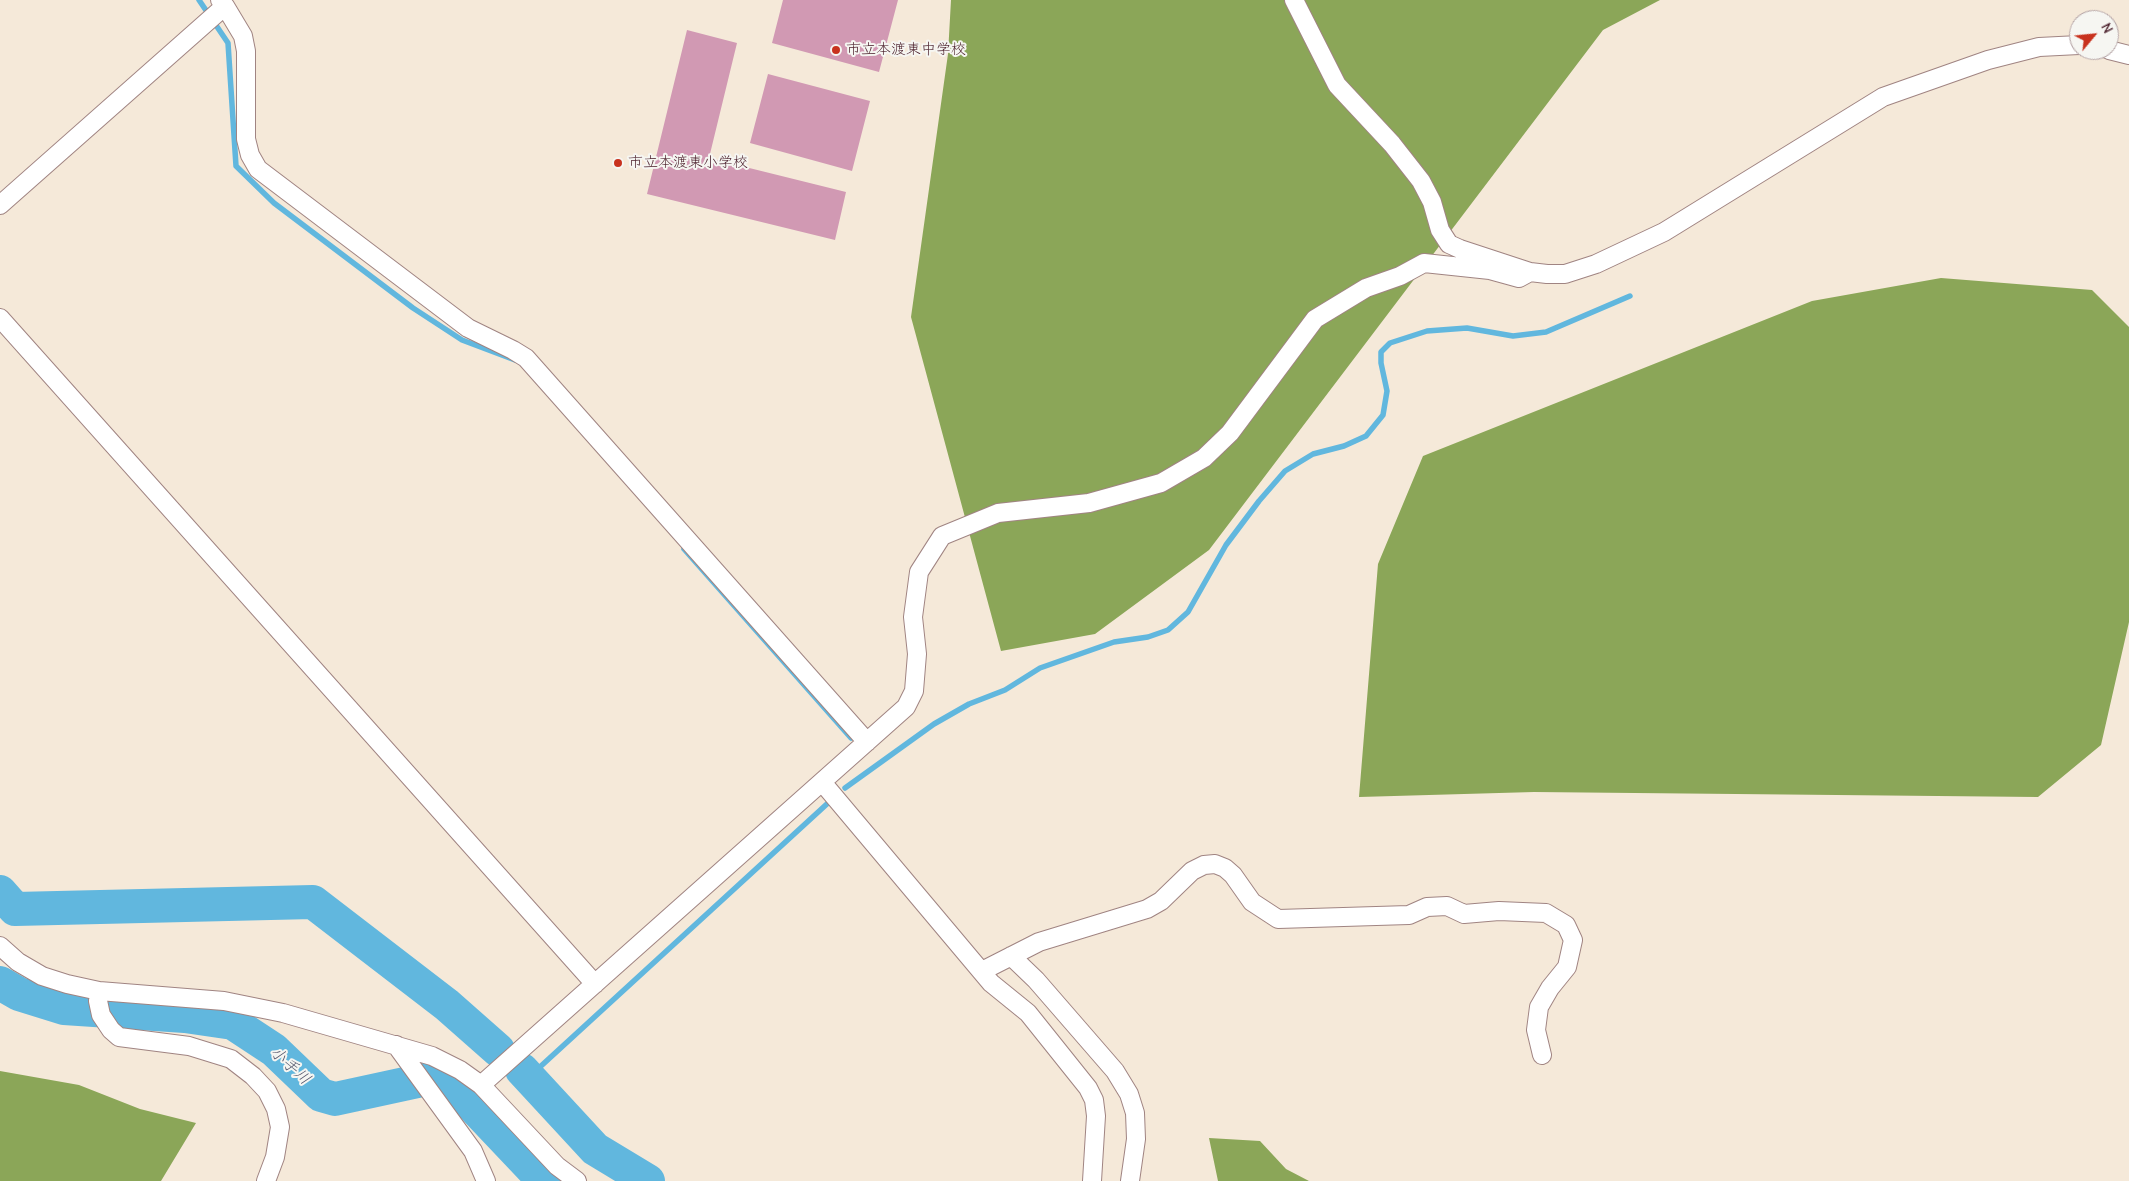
<!DOCTYPE html>
<meta charset="utf-8">
<style>
body{margin:0}
#map{position:relative;width:2129px;height:1181px;overflow:hidden;background:#f5e9d9;font-family:"Comic Neue",sans-serif}
canvas{display:block}
.north{position:absolute;left:2069px;top:10px;width:50px;height:50px;box-sizing:border-box;background:#f6f6f2;border:1px solid #b1a0a2;border-radius:50%;rotate:62deg;font-size:14px;font-weight:700;line-height:20px;text-align:center;color:#4a1f2b}
.north::after{content:'';display:block;margin:auto;width:18px;height:22px;background:#c8321e;clip-path:polygon(50% 0,100% 100%,50% 72%,0 100%)}
</style>
<div id="map">
<canvas width="2129" height="1181"></canvas>
<div class="north">N</div>
</div>
<script>
const context = document.querySelector('canvas').getContext('2d');
context.lineJoin = 'round';
function paint(path, color) { context.fillStyle = color; context.fill(path, 'evenodd'); }
const toPath = rows => new Path2D(rows.map(r => 'M' + r).join(''));
function trace(path, color, width, dash) { context.strokeStyle = color; context.lineWidth = width; context.lineCap = dash ? 'butt' : 'round'; context.setLineDash(dash || []); context.stroke(path); }
function write(font, color, halo, rows, align = 'center') {
  context.font = font + ' "Comic Neue","Klee One",sans-serif'; context.lineWidth = 4; context.setLineDash([]); context.textBaseline = 'middle'; context.strokeStyle = halo; context.fillStyle = color; for (const [text, x, y, turn = 0] of rows) {
    context.save(); context.translate(x, y); context.rotate((+turn || 0) * Math.PI / 180); context.textAlign = isNaN(turn) ? turn : align; if (halo) context.strokeText(text, 0, 0); context.fillText(text, 0, 0); context.restore();
  }
}
paint(toPath([
 [951,0,1660,0,1603,30,1209,550,1095,634,1001,651,911,317,948,54],
 [1941,278,2092,290,2129,327,2129,622,2101,745,2038,797,1534,792,1359,797,1378,564,1423,456,1812,301],
 [0,1071,79,1085,140,1109,196,1123,161,1181,0,1181],
 [1209,1138,1260,1141,1286,1169,1309,1181,1218,1181]
]), '#8ba658');
trace(toPath([
 [199,0,228,43,236,166,274,203,413,308,462,340,515,360],
 [684,549,851,738],
 [845,788,934,724,969,704,1005,690,1040,668,1114,642,1148,637,1168,630,1188,612,1226,545,1259,501,1285,471,1313,454,1344,446,1366,436,1383,415,1387,391,1381,363,1381,352,1390,343,1427,331,1467,328,1513,336,1546,332,1630,296],
 [529,1077,828,803]
]), '#61b7de', 5.5);
trace(toPath([
 [0,892,15,909,313,902,447,1005,498,1050],
 [0,983,19,994,64,1008,185,1016,233,1023,274,1050,321,1095,335,1099,432,1078,454,1086,544,1181],
 [522,1070,595,1149,648,1181]
]), '#61b7de', 34);
paint(toPath([
 [783,0,898,0,879,72,772,43],
 [687,30,737,43,709,158,846,192,835,240,647,194],
 [768,74,870,101,852,171,750,143]
]), '#d199b3');
const minor = toPath([
 [1294,0,1337,85,1392,144,1421,181,1432,202,1440,230,1449,244,1460,249,1530,272,1547,274,1565,274,1596,264,1664,232,1883,97,1988,60,2039,47,2079,45],
 [225,6,243,36,246,51,246,139,250,155,258,169,468,328,513,350,526,358,867,742],
 [2109,50,2129,55],
 [0,205,225,6,220,0],
 [0,318,595,984],
 [822,782,991,983,1028,1013,1088,1088,1094,1100,1096,1116,1092,1181],
 [0,946,18,962,42,976,67,984,99,991,224,1001,283,1013,432,1056,460,1070,481,1085,557,1166,577,1181],
 [1011,956,1036,980,1115,1071,1129,1094,1135,1113,1136,1139,1130,1181],
 [982,971,1039,942,1147,909,1161,901,1192,871,1204,865,1215,864,1225,868,1233,875,1252,902,1278,919,1409,915,1427,907,1447,906,1464,914,1499,911,1546,913,1566,925,1573,940,1567,967,1550,988,1539,1007,1536,1030,1542,1055],
 [99,991,98,1001,101,1015,111,1030,119,1037,189,1046,231,1059,253,1076,267,1091,276,1109,280,1127,275,1157,266,1181],
 [396,1045,473,1151,486,1181],
 [481,1085,906,707,914,691,917,654,913,617,919,572,942,536,998,513,1089,503,1161,483,1204,458,1230,433,1315,319,1366,288,1400,276,1424,263,1490,270,1519,278,1530,272]
]);
trace(minor, '#a08482', 20);
trace(minor, '#fff', 18);
for (const [x, y, r, color] of [
 [836,50,5,"#c8321e"],
 [618,163,5,"#c8321e"]
]) { const dot = new Path2D(); dot.arc(x, y, r, 0, 2 * Math.PI); context.fillStyle = color; context.fill(dot); trace(dot, '#f6f6f2', 2); }
write('15px', '#4a1f2b', '#f6f6f2', [
 ["市立本渡東中学校",846,50],
 ["市立本渡東小学校",628,163]
], 'left');
write('italic 16px', '#52546a', '#f6f6f2', [
 ["小手川",290,1066,42]
]);
</script>
